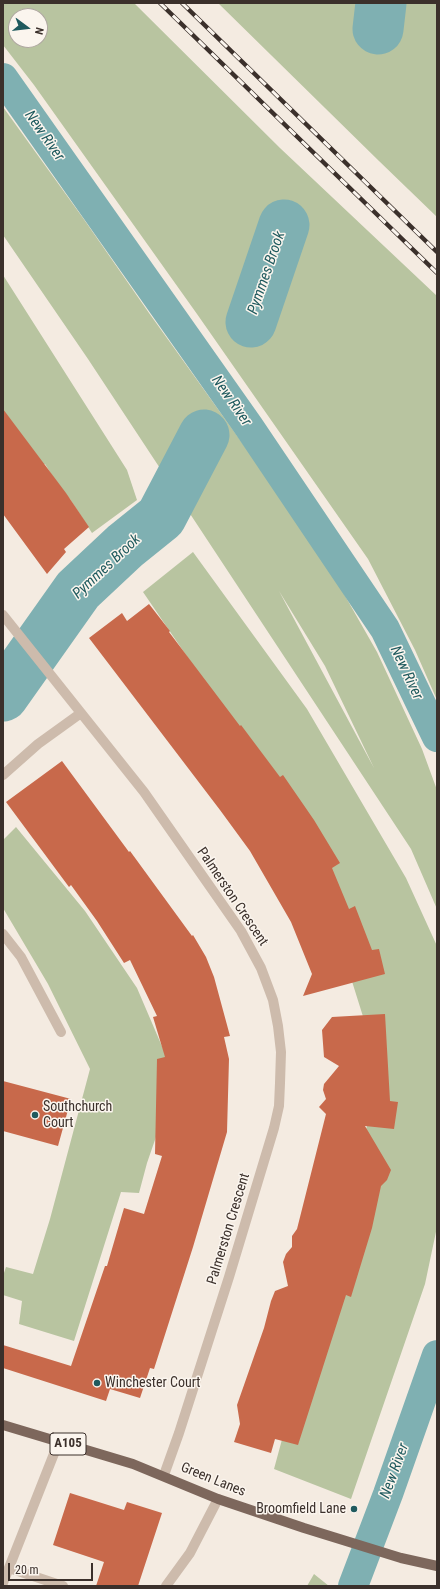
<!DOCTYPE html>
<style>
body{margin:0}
#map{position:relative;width:440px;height:1589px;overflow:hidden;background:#f4ebe1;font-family:"Roboto Condensed",sans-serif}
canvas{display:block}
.frame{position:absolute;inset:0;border:4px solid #3b302b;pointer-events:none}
.north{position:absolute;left:8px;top:8px;width:40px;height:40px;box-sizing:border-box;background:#fbf5ee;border:1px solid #aea6a0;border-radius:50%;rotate:105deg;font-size:11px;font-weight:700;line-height:16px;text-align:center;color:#3b302b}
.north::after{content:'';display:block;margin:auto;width:14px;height:18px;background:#1f5a5e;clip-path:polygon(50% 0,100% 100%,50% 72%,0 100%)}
.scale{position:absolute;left:8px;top:1563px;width:85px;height:18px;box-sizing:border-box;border:2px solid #3b302b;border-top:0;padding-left:5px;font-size:12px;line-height:14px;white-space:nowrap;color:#3b302b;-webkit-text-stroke:3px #fbf5ee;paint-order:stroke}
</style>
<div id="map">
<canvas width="440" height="1589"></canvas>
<div class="frame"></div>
<div class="north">N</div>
<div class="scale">20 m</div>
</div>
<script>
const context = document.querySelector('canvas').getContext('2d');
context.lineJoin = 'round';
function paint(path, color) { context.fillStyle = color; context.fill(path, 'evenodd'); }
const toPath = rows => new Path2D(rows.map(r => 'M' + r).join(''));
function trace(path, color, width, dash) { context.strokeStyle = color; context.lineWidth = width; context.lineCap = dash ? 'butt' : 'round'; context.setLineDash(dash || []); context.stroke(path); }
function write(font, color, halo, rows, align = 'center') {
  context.font = font + ' "Roboto Condensed",sans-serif'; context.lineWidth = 3; context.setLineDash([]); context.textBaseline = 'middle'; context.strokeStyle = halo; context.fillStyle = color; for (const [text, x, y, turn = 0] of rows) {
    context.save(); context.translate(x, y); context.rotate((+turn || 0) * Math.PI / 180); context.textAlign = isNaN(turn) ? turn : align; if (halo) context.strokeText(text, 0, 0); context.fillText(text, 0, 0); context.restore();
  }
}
paint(toPath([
 [3,3,134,3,280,148,437,296,437,700,415,650,368,559,197,314,34,85,3,45],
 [16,16,40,16,40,40,16,40],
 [218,3,437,3,437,217,379,161],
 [3,107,83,218,149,313,296,518,340,587,377,652,422,749,437,790,437,909,411,849,88,359,3,235],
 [279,591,325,666,374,768],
 [3,275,127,470,137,500,92,533,70,499,60,488,45,464,25,470,3,438],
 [193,552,307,709,406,878,437,946,437,1227,425,1284,351,1499,274,1469,381,1074,304,828,143,592],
 [16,827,85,911,137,988,176,1079,147,1163,139,1193,121,1192,74,1341,19,1324,22,1301,3,1295,3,1276,6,1267,33,1274,50,1219,90,1069,48,984,3,908,3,840],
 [314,1574,329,1586,307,1586]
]), '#b8c4a0');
trace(toPath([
 [3,78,249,427,385,629,437,737],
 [353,1586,388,1494,437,1355]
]), '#7fb0b2', 30);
trace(toPath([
 [378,29,381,3],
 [251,322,284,225],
 [3,696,78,590,125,546,161,517,204,435]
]), '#7fb0b2', 51);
paint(toPath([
 [3,409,66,493,89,527,64,549,66,552,47,574,3,514],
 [149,604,170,631,169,632,240,726,241,725,280,777,283,775,314,820,340,863,332,868,349,909,355,906,372,950,379,949,385,974,303,996,312,974,291,922,250,851,220,810,89,638,122,613,127,621],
 [62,761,129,852,130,851,192,936,193,935,206,957,214,977,230,1036,224,1037,229,1059,227,1132,193,1247,154,1369,150,1368,140,1398,110,1389,106,1401,3,1368,3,1345,71,1366,105,1266,107,1266,124,1208,144,1214,162,1156,155,1154,157,1059,165,1057,153,1017,157,1016,130,960,124,963,97,921,71,885,69,887,6,802],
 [385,1014,390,1101,398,1102,394,1129,365,1126,391,1170,387,1180,381,1186,372,1228,351,1297,346,1295,298,1445,275,1439,271,1453,234,1442,240,1424,237,1405,264,1328,271,1301,275,1291,288,1286,283,1262,286,1254,292,1247,292,1236,297,1229,326,1114,319,1107,326,1099,323,1090,324,1084,339,1066,324,1057,322,1030,332,1017],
 [3,1081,71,1099,58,1146,3,1131],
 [70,1493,124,1510,127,1502,162,1513,138,1586,96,1586,104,1562,53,1545]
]), '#c8694b');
trace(toPath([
 [3,615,144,792,241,931,261,968,273,1000,278,1026,281,1052,280,1083,279,1106,274,1128,229,1277,179,1433,164,1475],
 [3,775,38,744,81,713],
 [3,934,21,957,61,1032],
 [9,1568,63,1586],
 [3,1583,59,1441],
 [166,1586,190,1553,218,1499]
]), '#cdbbac', 10);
trace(toPath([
 [3,1425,133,1464,218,1499,304,1528,401,1558,437,1566]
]), '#7d675c', 10);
const rail = toPath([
 [160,3,437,273],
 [182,3,437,252]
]);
trace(rail, '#3b302b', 4.5);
trace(rail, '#fbf5ee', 3, [9]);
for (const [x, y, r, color] of [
 [35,1115,4,"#1f5a5e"],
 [97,1383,4,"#1f5a5e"],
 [354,1509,4,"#1f5a5e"]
]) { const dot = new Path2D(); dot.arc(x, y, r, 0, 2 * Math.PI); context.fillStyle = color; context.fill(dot); trace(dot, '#fbf5ee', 1.5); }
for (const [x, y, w] of [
 [68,1444,36]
]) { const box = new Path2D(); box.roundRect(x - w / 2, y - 11, w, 22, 3); context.fillStyle = '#fbf5ee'; context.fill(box); trace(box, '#3b302b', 1); }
write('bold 13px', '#3b302b', null, [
 ["A105",68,1444]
]);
write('14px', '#3b302b', '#fbf5ee', [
 ["Palmerston Crescent",232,897,56],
 ["Palmerston Crescent",229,1229,-73],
 ["Green Lanes",213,1480,22]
]);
write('14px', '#3b302b', '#fbf5ee', [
 ["Southchurch",43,1107],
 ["Court",43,1123],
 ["Winchester Court",105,1383],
 ["Broomfield Lane",346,1509,"right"]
], 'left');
write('italic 15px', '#1f5a5e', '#fbf5ee', [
 ["New River",44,136,55],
 ["Pymmes Brook",267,273,-71],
 ["New River",231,401,55],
 ["Pymmes Brook",107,567,-43],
 ["New River",406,673,65],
 ["New River",395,1471,-70]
]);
</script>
